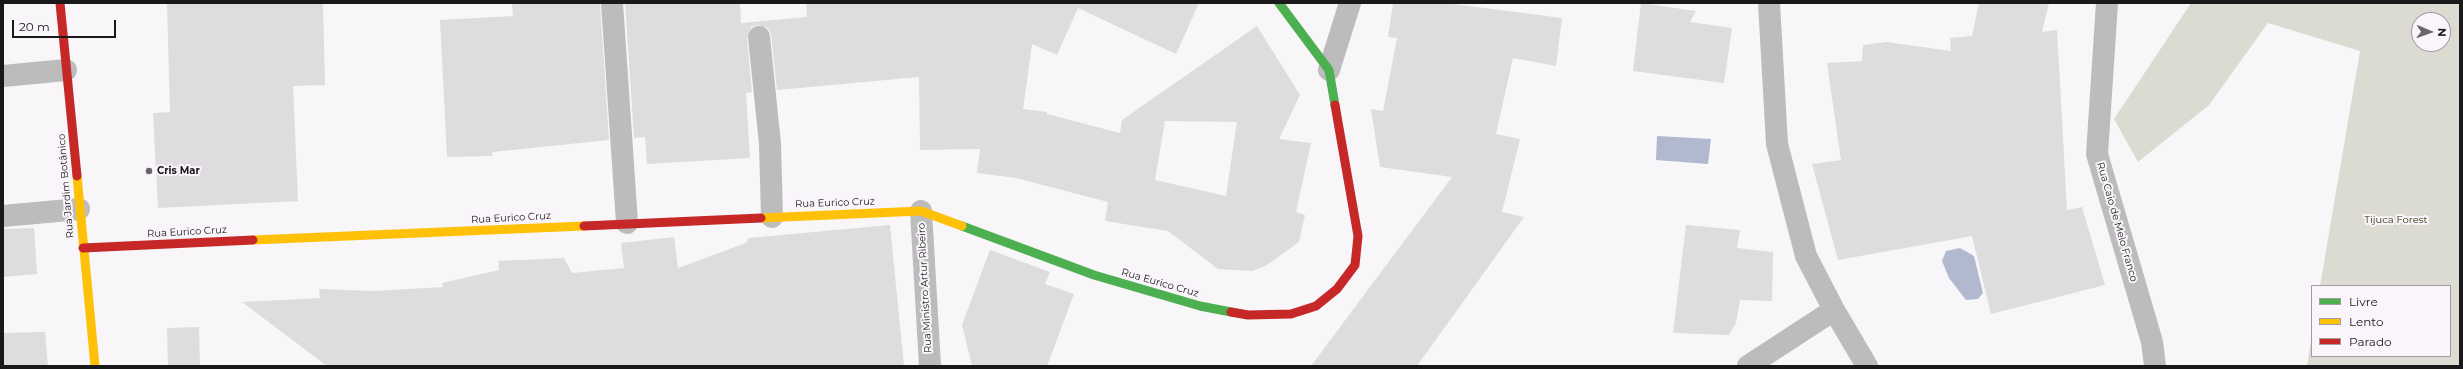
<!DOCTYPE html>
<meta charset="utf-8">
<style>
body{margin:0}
#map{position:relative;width:2463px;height:369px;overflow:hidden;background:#f8f6f9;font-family:Montserrat,sans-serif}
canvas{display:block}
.frame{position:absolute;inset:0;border:4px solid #1a181a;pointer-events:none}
.legend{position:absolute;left:2311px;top:285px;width:140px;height:72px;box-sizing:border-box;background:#f9f5fa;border:1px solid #a09da0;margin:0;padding:5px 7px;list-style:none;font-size:12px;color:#1a181a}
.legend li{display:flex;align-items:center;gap:8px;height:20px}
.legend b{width:20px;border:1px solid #a09da0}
.north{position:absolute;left:2411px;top:12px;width:40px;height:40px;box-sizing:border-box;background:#f9f5fa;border:1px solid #a09da0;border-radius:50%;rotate:92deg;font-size:11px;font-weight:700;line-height:16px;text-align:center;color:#1a181a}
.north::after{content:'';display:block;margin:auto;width:14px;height:18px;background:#686668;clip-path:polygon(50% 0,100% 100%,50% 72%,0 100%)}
.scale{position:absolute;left:12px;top:20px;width:104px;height:18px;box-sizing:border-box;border:2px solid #1a181a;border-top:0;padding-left:5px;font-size:12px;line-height:14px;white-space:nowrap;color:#1a181a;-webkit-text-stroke:3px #f9f5fa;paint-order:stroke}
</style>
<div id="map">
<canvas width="2463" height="369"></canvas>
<div class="frame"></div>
<ul class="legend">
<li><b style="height:5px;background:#4caf50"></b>Livre</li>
<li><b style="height:5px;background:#ffc107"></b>Lento</li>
<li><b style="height:5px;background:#c62828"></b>Parado</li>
</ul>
<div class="north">N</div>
<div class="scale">20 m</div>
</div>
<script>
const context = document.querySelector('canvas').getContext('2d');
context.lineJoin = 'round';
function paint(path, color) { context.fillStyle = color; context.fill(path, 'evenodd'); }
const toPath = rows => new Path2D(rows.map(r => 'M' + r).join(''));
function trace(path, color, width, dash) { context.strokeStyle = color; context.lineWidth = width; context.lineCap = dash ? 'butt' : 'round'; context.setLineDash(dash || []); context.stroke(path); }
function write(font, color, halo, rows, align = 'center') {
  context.font = font + ' Montserrat,sans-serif'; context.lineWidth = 4; context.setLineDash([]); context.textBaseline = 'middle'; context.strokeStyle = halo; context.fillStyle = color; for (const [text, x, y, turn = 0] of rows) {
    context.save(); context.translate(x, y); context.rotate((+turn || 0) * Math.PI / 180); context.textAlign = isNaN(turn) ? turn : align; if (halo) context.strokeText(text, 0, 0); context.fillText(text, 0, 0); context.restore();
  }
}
paint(toPath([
 [2191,3,2460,3,2460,366,2307,366,2312,334,2312,356,2450,356,2450,286,2320,286,2360,51,2268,23,2209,105,2138,162,2114,119],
 [2419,20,2443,20,2443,44,2419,44]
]), '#dbdbd1');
paint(toPath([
 [1657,136,1711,139,1708,164,1656,160],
 [1960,248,1974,256,1983,293,1978,299,1966,300,1949,278,1942,261,1946,251]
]), '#b0b9ce');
paint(toPath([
 [167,3,323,3,325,85,293,86,298,201,158,208,153,113,170,112],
 [512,3,600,3,609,140,492,152,493,156,447,157,440,20,513,16],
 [625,3,740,3,741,23,807,17,806,3,1199,3,1176,54,1078,8,1057,55,1032,44,1023,109,1047,112,1047,114,1120,133,1122,120,1257,26,1300,95,1279,139,1311,143,1296,212,1305,215,1299,242,1267,265,1252,271,1218,269,1168,231,1105,221,1108,202,1016,178,977,173,980,149,920,150,919,77,777,90,771,35,769,29,758,25,751,27,747,38,752,92,746,93,750,158,647,164,645,137,634,138],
 [1165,121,1237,122,1226,196,1155,180],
 [1393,3,1446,3,1562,18,1556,66,1513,58,1496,134,1520,139,1502,212,1524,217,1417,366,1311,366,1452,177,1380,167,1371,109,1383,111,1397,38,1388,37],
 [1641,3,1696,11,1690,22,1732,28,1724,83,1633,71],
 [1979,3,2049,3,2042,32,2057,30,2067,210,2082,207,2105,285,1991,314,1972,236,1838,260,1812,164,1841,160,1827,63,1862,61,1863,45,1887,42,1951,51,1950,38,1972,36],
 [890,225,904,366,327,366,242,302,320,298,319,289,373,291,443,287,442,283,499,270,498,261,564,258,572,273,624,268,621,243,674,237,678,268,746,243,749,238],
 [1686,225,1740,230,1737,248,1773,252,1772,301,1740,300,1736,323,1729,335,1673,333],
 [34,228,37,274,3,277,3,229],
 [990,250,1050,272,1045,284,1074,294,1047,366,972,366,962,325],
 [199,327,200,366,168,366,167,328],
 [45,332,48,366,3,366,3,333]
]), '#dedcde');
trace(toPath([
 [612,3,627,223],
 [2107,3,2097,154,2152,342,2155,366],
 [759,37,770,144,772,217],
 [1329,70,1350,3],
 [3,76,66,70],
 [921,211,930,366],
 [3,216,79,209],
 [1834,310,1867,366],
 [1748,366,1834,310,1806,256,1777,144,1769,3]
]), '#bdbcbd', 22);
trace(toPath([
 [1279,3,1329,70,1335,105],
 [962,226,1094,275,1200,306,1231,312]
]), '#4caf50', 9);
trace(toPath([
 [77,176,95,366],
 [761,218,921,211,962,226],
 [253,240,584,226]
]), '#ffc107', 9);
trace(toPath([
 [60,3,77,176],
 [584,226,761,218],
 [83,248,253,240],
 [1231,312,1248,315,1291,314,1316,306,1337,289,1355,265,1358,236,1335,105]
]), '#c62828', 9);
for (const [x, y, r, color] of [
 [149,171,4,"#686668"]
]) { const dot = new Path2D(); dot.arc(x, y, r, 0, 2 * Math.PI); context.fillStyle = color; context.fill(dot); trace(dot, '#f9f5fa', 1.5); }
write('bold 10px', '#1a181a', '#f9f5fa', [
 ["Cris Mar",157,171]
], 'left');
write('10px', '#1a181a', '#f9f5fa', [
 ["Rua Jardim Botânico",66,186,-95],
 ["Rua Eurico Cruz",835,203,-2],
 ["Rua Eurico Cruz",511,218,-3],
 ["Rua Caio de Melo Franco",2117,222,74],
 ["Rua Eurico Cruz",187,232,-3],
 ["Rua Eurico Cruz",1160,283,16],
 ["Rua Ministro Artur Ribeiro",925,288,-93]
]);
write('10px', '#303107', '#f9f5fa', [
 ["Tijuca Forest",2396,220]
]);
</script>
